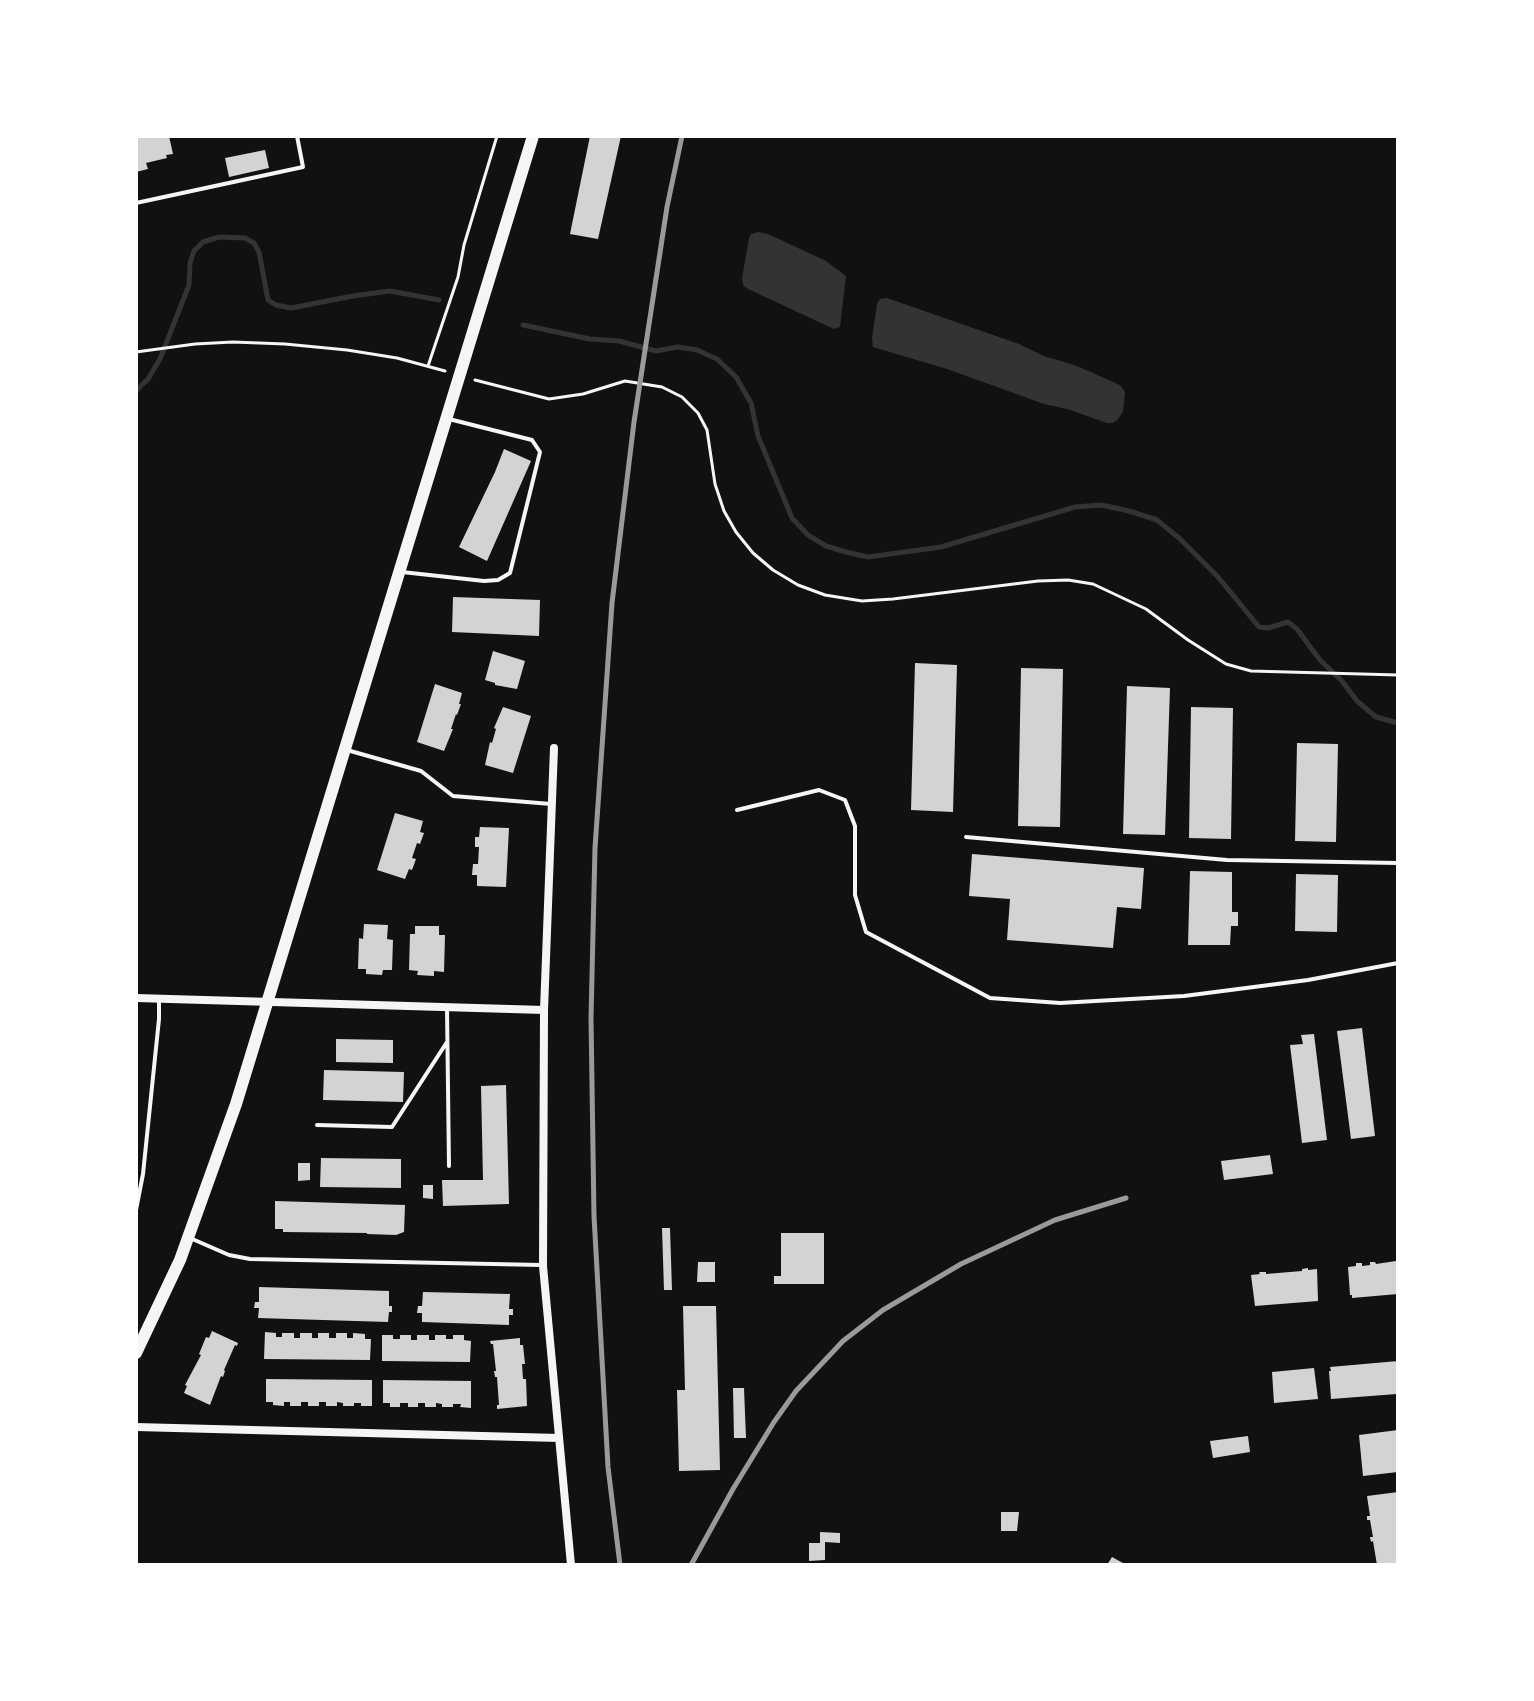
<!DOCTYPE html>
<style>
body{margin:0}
#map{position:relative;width:1534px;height:1701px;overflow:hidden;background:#111;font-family:Quicksand,sans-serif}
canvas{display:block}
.frame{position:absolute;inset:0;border:138px solid #fff;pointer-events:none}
</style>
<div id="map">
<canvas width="1534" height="1701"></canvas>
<div class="frame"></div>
</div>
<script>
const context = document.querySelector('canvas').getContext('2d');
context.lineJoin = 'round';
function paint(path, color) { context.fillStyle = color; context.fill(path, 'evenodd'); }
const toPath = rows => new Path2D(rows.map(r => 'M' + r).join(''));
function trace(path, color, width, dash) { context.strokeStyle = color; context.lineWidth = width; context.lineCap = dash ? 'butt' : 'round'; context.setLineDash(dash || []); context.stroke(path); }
paint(toPath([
 [758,232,768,234,826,261,846,276,840,327,834,329,748,289,743,285,742,278,749,238,751,234],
 [887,298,1019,344,1044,356,1077,366,1120,385,1125,392,1123,412,1118,419,1113,423,1107,423,1067,409,1044,404,947,369,873,347,872,338,877,304,880,299]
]), '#333');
trace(toPath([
 [523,325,590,339,619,341,656,351,678,347,697,350,717,359,736,377,751,403,758,436,792,518,808,535,826,546,846,552,868,557,941,547,1075,507,1101,505,1129,511,1157,520,1179,538,1218,577,1259,627,1268,628,1288,622,1297,629,1320,660,1342,681,1357,701,1376,717,1398,723],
 [136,391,148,379,160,359,189,285,190,263,194,251,203,242,219,237,245,238,254,243,259,252,268,300,276,305,291,308,353,296,390,291,439,300]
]), '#333', 5);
paint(toPath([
 [136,136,169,136,173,154,166,155,167,158,146,163,148,169,136,172],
 [590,136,621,136,598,239,570,234],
 [265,150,269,168,229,177,225,158],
 [504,449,531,461,487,561,459,547,495,472],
 [453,597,540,600,539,636,452,632],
 [493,651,525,661,517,689,495,685,495,683,485,680],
 [915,663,957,665,953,812,911,810],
 [1021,668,1063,669,1060,827,1018,826],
 [435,684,462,693,459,704,461,704,457,715,456,714,451,729,453,729,444,751,417,742],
 [1127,686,1170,688,1165,835,1123,834],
 [503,707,531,716,513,773,485,765,490,742,492,743,496,729,494,728],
 [1191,707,1233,708,1231,839,1189,838],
 [1297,743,1338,744,1336,842,1295,841],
 [395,813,423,821,420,832,424,833,420,844,417,843,412,858,416,859,412,870,409,869,405,879,377,870],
 [480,827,509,828,506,887,477,886,477,875,472,875,473,864,478,864,479,847,475,847,475,837,479,837],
 [972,854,1144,868,1141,909,1117,907,1113,948,1007,940,1010,899,969,896],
 [1190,871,1232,872,1232,912,1238,912,1238,926,1231,926,1230,945,1188,945],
 [1296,874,1338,875,1337,932,1295,931],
 [364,924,388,925,387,939,393,940,392,970,383,970,382,975,366,974,366,969,358,969,359,938,363,939],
 [415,926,439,926,439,935,445,935,444,972,434,971,434,976,417,975,418,971,409,970,410,934,415,934],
 [1362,1028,1375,1136,1351,1139,1337,1031],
 [1314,1034,1327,1140,1302,1143,1290,1045,1303,1044,1301,1035],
 [336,1039,393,1040,393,1063,336,1062],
 [324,1070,404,1072,403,1102,323,1100],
 [506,1085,509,1204,443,1206,442,1180,483,1180,481,1086],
 [1270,1155,1273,1174,1224,1180,1221,1161],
 [321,1158,401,1159,401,1188,320,1187],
 [298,1163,310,1163,310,1180,298,1181],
 [423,1185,433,1185,433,1199,423,1198],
 [275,1201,405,1205,404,1232,396,1235,367,1234,367,1233,283,1232,283,1229,275,1229],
 [662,1228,670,1228,672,1290,664,1290],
 [781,1233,824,1233,824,1284,774,1284,774,1276,781,1276],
 [1396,1261,1398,1262,1398,1294,1352,1298,1352,1295,1350,1295,1348,1267,1356,1266,1356,1263,1362,1263,1362,1266,1370,1265,1370,1262,1375,1262,1376,1264],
 [698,1262,715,1262,715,1282,697,1282],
 [1308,1268,1308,1270,1317,1269,1318,1301,1255,1306,1251,1275,1260,1274,1259,1272,1266,1272,1266,1274,1302,1271,1302,1269],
 [259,1287,389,1291,389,1306,392,1306,392,1312,389,1312,388,1322,258,1318,259,1308,254,1308,255,1302,259,1302],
 [423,1292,510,1294,509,1309,513,1309,513,1315,509,1315,509,1325,422,1322,422,1313,417,1313,418,1306,422,1306],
 [683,1306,716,1306,720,1470,679,1471,677,1390,685,1390],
 [212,1331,238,1343,237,1346,235,1345,224,1370,225,1371,223,1377,221,1376,210,1405,184,1393,187,1386,185,1385,201,1355,199,1354,206,1337,209,1338],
 [265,1332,276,1333,276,1337,282,1337,282,1333,294,1333,294,1338,300,1338,300,1333,312,1333,312,1338,318,1338,318,1333,329,1333,329,1338,336,1338,336,1333,347,1333,347,1338,353,1338,353,1333,365,1334,365,1339,371,1339,370,1360,264,1359],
 [382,1335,393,1335,393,1339,400,1339,400,1335,411,1335,411,1340,417,1340,417,1335,429,1335,429,1340,435,1340,435,1335,446,1335,446,1339,453,1339,453,1335,464,1335,464,1340,471,1341,470,1362,382,1361],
 [520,1338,520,1345,523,1345,525,1364,522,1364,523,1379,526,1379,527,1406,497,1409,497,1405,499,1405,497,1377,495,1377,494,1371,496,1371,493,1344,491,1344,490,1341],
 [1398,1361,1397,1394,1331,1399,1329,1371,1331,1371,1330,1367],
 [1314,1368,1318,1399,1274,1403,1272,1372],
 [266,1379,372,1380,372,1406,361,1406,361,1403,354,1403,354,1406,343,1406,343,1403,337,1402,337,1406,326,1406,326,1402,319,1402,319,1406,308,1406,308,1402,301,1402,301,1406,290,1406,290,1402,284,1402,284,1406,273,1405,273,1402,266,1402],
 [383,1380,471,1381,471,1408,460,1407,461,1404,453,1404,453,1407,442,1407,442,1404,436,1403,436,1407,425,1407,425,1403,418,1403,418,1407,408,1407,408,1403,400,1403,400,1407,390,1407,390,1403,383,1403],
 [733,1388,744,1388,746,1438,734,1438],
 [1398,1430,1398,1472,1363,1476,1359,1435],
 [1248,1436,1250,1452,1213,1458,1210,1441],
 [1398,1492,1398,1565,1377,1565,1373,1541,1371,1542,1370,1537,1373,1537,1370,1520,1367,1520,1367,1516,1370,1516,1367,1496],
 [1001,1512,1019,1512,1017,1531,1001,1531],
 [820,1532,840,1533,840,1543,825,1542,825,1560,809,1561,809,1543,820,1543],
 [1112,1557,1123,1563,1122,1565,1107,1565]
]), '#d3d3d3');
trace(toPath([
 [136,352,195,344,233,342,285,344,347,350,397,358,445,371],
 [428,366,458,277,464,245,497,136],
 [475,380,549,399,583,394,625,381,662,387,682,397,698,413,707,430,715,484,724,511,736,532,753,553,773,570,798,585,825,595,862,601,893,599,1038,581,1068,580,1093,584,1146,609,1188,640,1226,664,1251,671,1398,675]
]), '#f5f5f5', 3);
trace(toPath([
 [136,203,303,167,297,136],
 [402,572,484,581,498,580,510,573,540,452,532,440,449,419],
 [347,750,421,771,453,796,551,804],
 [737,810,819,790,845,800,855,826,855,895,866,932,990,998,1060,1003,1184,996,1308,980,1398,963],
 [966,837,1227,860,1398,863],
 [447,1009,449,1166],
 [317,1125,392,1127,447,1042],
 [136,1210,143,1174,159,1019,159,1001],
 [190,1238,229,1255,250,1259,541,1265]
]), '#f5f5f5', 4);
trace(toPath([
 [554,748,544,1010,543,1266,571,1565],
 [136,998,544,1010],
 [136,1427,559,1438]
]), '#f5f5f5', 8);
trace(toPath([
 [136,1353,180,1260,236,1104,533,136]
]), '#f5f5f5', 12);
trace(toPath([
 [620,1565,608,1467,594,1216,591,1018,595,848,612,603,634,422,667,207,682,136],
 [691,1565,733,1489,774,1422,796,1391,843,1341,883,1310,961,1264,1055,1220,1126,1198]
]), '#9a9a9a', 5);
</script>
